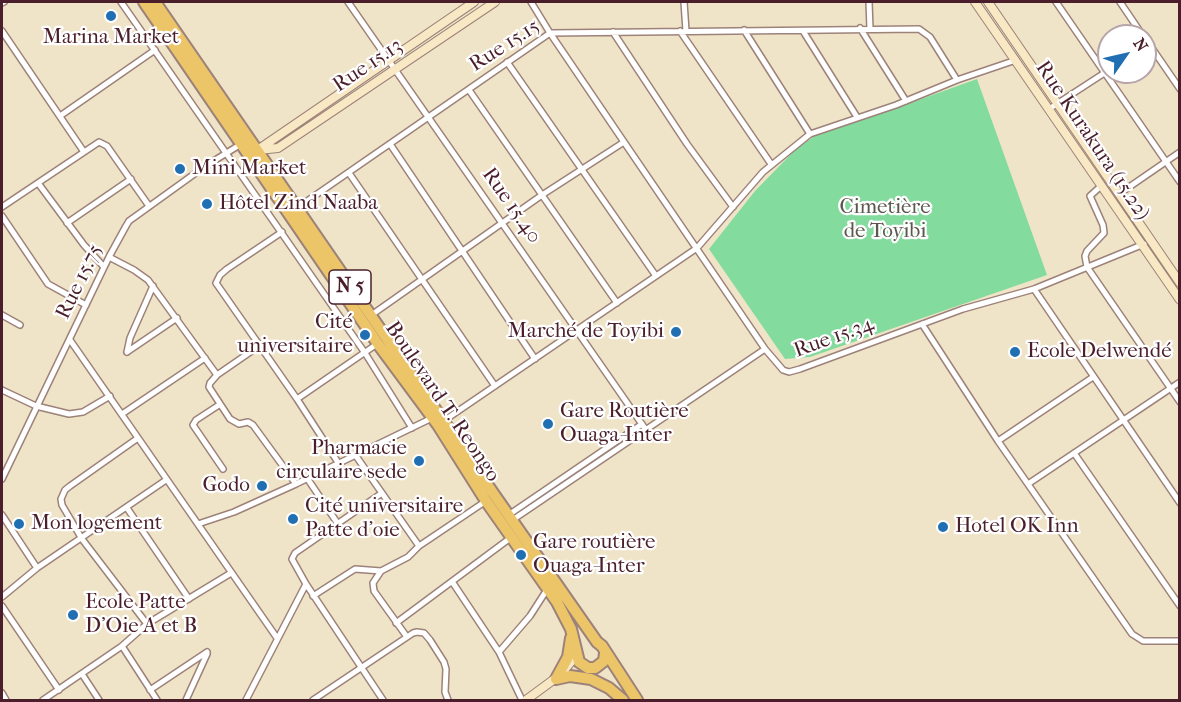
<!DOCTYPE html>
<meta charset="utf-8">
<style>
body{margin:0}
#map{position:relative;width:1181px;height:702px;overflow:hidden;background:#f0e4c8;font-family:"IM FELL French Canon",serif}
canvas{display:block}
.frame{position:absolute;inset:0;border:3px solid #4a1f2b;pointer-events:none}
.north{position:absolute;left:1097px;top:24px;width:60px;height:60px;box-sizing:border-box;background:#fff;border:2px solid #b7a5aa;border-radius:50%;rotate:56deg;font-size:16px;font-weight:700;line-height:24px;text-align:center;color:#4a1f2b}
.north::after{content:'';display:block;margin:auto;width:21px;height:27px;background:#1f6fb2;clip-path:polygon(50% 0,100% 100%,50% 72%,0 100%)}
</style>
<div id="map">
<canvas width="1181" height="702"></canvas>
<div class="frame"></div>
<div class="north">N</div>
</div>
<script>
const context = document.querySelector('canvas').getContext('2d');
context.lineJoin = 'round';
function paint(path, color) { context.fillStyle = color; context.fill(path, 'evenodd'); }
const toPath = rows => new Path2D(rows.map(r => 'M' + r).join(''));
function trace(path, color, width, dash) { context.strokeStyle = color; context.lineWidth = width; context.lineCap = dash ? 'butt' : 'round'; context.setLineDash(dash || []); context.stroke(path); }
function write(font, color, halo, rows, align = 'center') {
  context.font = font + ' "IM FELL French Canon",serif'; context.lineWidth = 4.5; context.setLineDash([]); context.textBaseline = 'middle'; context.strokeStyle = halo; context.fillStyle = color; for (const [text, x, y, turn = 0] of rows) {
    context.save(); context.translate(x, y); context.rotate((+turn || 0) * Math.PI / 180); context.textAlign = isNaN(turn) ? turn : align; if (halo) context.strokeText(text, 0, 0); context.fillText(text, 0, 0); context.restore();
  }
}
paint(toPath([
 [977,79,1047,275,810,357,785,359,709,249,755,191,796,149,816,135,849,121,896,108]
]), '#84db9e');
const street = toPath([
 [121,2,365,353,412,428],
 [348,2,646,430],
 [531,2,550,33,624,142,765,349,783,370,789,372,800,369,963,309,1034,289,1144,244],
 [684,2,686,31],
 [869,2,870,29],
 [1056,2,1180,182],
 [1120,2,1143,36],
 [2,3,4,2],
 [860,28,906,101],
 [744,30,810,134],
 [2,31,84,152],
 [680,31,771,164],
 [803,31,857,117],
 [613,32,687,144,733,207],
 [1145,38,1180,89],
 [507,62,656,276],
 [469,90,617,303],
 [1049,109,1109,70],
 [60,116,155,50],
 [390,144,535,359],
 [349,173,495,386],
 [38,183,84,245,104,267],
 [1101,186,1090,196,1103,225,1104,233,1087,251,1085,256,1087,267,1180,402],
 [1119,194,1180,152],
 [2,207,99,142,107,146,149,206],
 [297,208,550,33,919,29,930,37,957,80],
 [2,216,48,284,86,305],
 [67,223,131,179],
 [282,232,227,269,220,275,216,283,297,399,339,464],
 [109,257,134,270,148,280,217,375],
 [1034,289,1180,503],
 [2,315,20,325],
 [370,316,542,195,624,142],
 [922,324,998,441,1132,634,1143,641,1180,641],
 [70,340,277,638],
 [259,346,217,375,210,383,209,387,230,419,239,424,248,422,253,425,296,484],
 [127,352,130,338,153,286],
 [127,352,177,318],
 [2,390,36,406,69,414,83,412,110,396],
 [297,399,377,344],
 [219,405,196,420,193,425,223,469],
 [122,414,205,358],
 [442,422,697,248,763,172,810,134,896,105,957,80,1016,60],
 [138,438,70,486,65,490,61,499,62,505,82,539,147,624],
 [998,441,1093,377],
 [1074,453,1180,606],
 [356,456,419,546],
 [307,478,338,524],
 [2,479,109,257,126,226,129,221,204,167,241,144],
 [1028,484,1180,382],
 [382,493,295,553,292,559,306,584,383,700],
 [127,508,189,599],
 [2,515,37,568],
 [507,516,642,424],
 [511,521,765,349],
 [198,524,234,512,296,484,432,418],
 [381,571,373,583,374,591,407,637],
 [453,583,499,652,522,700],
 [313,596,355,569,381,571,408,557,419,546,486,501],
 [2,597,37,568,166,480],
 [2,606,59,690],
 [396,623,513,536],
 [122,646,157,700],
 [499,652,530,616,548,588],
 [82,674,99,700],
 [150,690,207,652],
 [2,693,6,700],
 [43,700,122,646,147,624,231,573],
 [186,700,207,654],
 [246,700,306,584],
 [313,700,413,633,417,632,424,633,430,640,444,662,446,669,445,692,448,700]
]);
const secondary = toPath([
 [975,2,1180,300],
 [988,2,1180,283],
 [253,148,258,150,278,148,495,2],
 [259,149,474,2],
 [526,700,560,675,577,655]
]);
const highway = toPath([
 [144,2,378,344,438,425,486,501,557,602,571,629,579,662,588,668,595,668,604,661,605,653],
 [155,2,493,493,597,642,602,646,637,700],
 [556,679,570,676,591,679,609,688,623,700],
 [556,679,568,657,571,638]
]);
trace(street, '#9d827a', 8);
trace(secondary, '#9d827a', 10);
trace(highway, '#9d827a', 14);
trace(street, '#fff', 5);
trace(secondary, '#f8e8c3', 8);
trace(highway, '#edc569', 10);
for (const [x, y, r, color] of [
 [111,16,6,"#1f6fb2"],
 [180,169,6,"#1f6fb2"],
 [207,204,6,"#1f6fb2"],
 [676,332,6,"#1f6fb2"],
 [365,335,6,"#1f6fb2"],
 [1015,352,6,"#1f6fb2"],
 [548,424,6,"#1f6fb2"],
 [419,461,6,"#1f6fb2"],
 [262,486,6,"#1f6fb2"],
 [293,519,6,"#1f6fb2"],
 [19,524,6,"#1f6fb2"],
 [943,527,6,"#1f6fb2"],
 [521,555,6,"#1f6fb2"],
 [73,615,6,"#1f6fb2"]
]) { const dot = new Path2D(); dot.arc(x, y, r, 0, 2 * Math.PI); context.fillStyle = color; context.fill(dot); trace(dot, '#fff', 2); }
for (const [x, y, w] of [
 [350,287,42]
]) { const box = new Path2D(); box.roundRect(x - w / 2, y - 17, w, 34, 4.5); context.fillStyle = '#fff'; context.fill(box); trace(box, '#4a1f2b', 1.5); }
write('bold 20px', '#4a1f2b', null, [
 ["N 5",350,287]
]);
write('21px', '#4a1f2b', '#fff', [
 ["Marina Market",111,38,"center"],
 ["Mini Market",192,169],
 ["Hôtel Zind Naaba",219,204],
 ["Cité",353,323,"right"],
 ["universitaire",353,347,"right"],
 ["Marché de Toyibi",664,332,"right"],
 ["Ecole Delwendé",1027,352],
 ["Gare Routière",560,412],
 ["Ouaga-Inter",560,436],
 ["Pharmacie",407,449,"right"],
 ["circulaire sede",407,473,"right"],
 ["Godo",250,486,"right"],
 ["Cité universitaire",305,507],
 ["Patte d'oie",305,531],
 ["Mon logement",31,524],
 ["Hotel OK Inn",955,527],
 ["Gare routière",533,543],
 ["Ouaga-Inter",533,567],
 ["Ecole Patte",85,603],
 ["D'Oie A et B",85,627]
], 'left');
write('21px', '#4a1f2b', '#fff', [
 ["Rue 15.15",505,46,-33],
 ["Rue 15.13",368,66,-34],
 ["Rue Kurakura (15.22)",1092,141,56],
 ["Rue 15.40",511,206,55],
 ["Rue 15.75",80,282,-64],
 ["Rue 15.34",834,338,-20],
 ["Boulevard T. Reongo",442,402,56]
]);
write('21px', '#5b574e', '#fff', [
 ["Cimetière",885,208],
 ["de Toyibi",885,232]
]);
</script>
